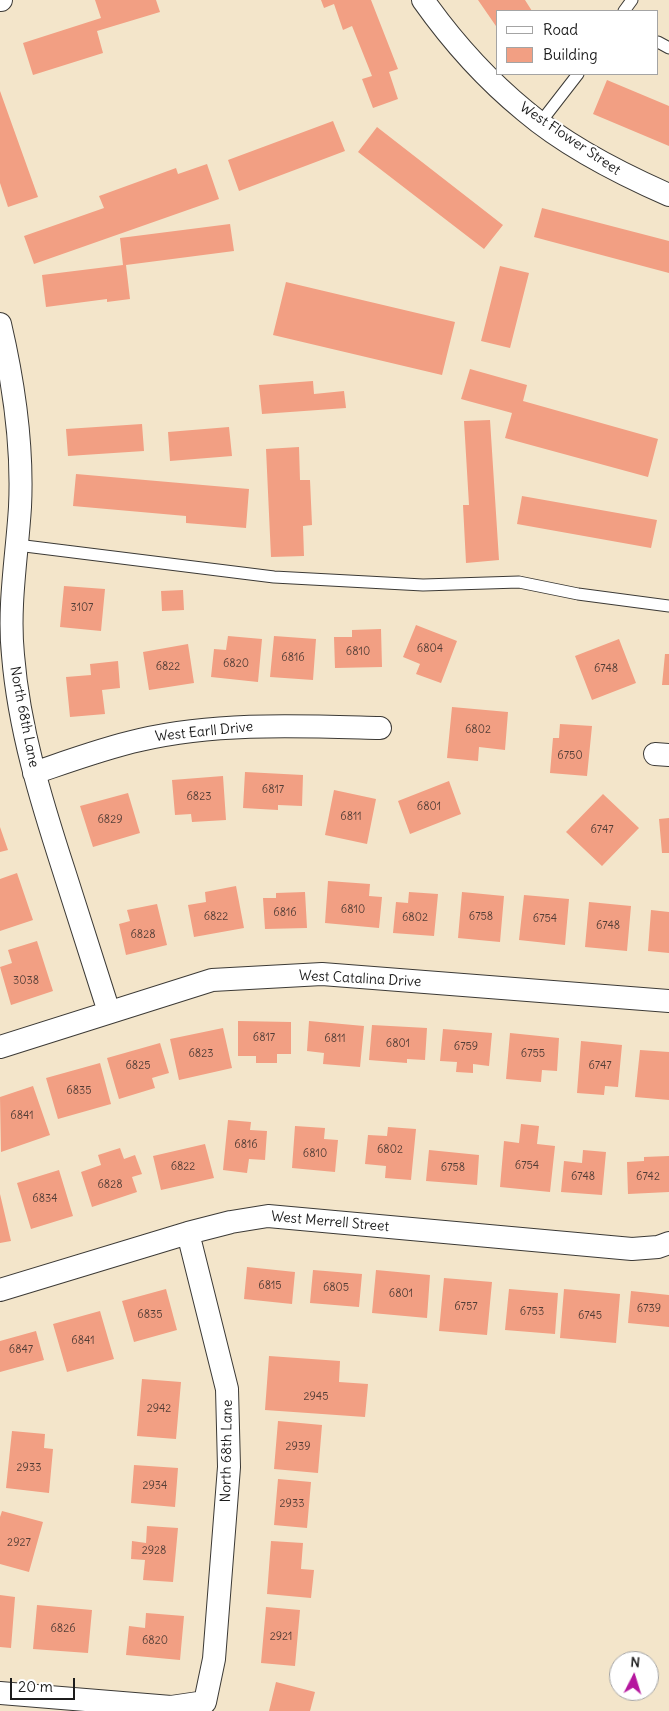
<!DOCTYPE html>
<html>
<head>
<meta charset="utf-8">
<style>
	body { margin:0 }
	#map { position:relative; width:669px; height:1711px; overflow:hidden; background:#f3e5ca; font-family:Delius,sans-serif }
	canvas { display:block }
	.legend { position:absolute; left:496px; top:10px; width:162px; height:65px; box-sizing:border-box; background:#fff; border:1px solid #a4a4a4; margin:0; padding:6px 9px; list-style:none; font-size:15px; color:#1c1c1c }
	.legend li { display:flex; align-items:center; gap:10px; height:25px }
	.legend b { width:25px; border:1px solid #a4a4a4 }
	.north { position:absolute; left:609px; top:1651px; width:50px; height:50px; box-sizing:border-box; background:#fff; border:1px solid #a4a4a4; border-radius:50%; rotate:5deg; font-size:14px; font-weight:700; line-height:20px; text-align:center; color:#1c1c1c }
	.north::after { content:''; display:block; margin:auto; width:18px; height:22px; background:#b5179e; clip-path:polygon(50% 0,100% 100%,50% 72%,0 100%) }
	.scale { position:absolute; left:10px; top:1678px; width:65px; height:22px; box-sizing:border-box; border:2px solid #1c1c1c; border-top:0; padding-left:6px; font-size:15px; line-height:18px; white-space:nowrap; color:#1c1c1c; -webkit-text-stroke:4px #fff; paint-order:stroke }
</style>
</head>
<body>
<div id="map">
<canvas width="669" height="1711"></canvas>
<ul class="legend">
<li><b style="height:6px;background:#fff"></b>Road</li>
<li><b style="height:14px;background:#f29f83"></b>Building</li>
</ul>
<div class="north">N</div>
<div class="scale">20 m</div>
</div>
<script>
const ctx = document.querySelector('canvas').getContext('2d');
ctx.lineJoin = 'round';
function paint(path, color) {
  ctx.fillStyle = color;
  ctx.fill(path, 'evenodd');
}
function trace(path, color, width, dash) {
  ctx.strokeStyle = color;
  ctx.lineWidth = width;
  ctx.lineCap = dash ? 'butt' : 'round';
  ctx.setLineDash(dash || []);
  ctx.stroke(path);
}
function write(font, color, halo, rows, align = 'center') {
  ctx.font = font + ' Delius,sans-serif';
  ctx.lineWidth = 4;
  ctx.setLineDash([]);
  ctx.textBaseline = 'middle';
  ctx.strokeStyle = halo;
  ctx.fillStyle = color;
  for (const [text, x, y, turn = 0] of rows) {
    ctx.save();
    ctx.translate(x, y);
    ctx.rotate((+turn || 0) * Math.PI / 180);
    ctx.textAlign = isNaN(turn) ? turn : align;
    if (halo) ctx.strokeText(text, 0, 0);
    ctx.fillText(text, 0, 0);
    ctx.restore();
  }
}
paint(new Path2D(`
	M95,0H156L160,12L97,31L103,53L33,75L23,43L101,18Z
	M321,0H371L398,69L389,72L398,99L373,108L362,79L372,76L352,26L343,30L334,4L324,8Z
	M478,0H525L532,11H498V29Z
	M607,80L669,106V146L593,114Z
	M0,91L38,197L8,207L0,183Z
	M333,121L345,151L239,191L228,160Z
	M377,127L503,225L484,249L358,152Z
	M207,164L219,199L34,264L24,236L104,208L99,196L176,168L178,174Z
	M542,208L669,241V273L534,237Z
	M230,224L234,251L126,265L130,299L107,302V299L46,307L42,275L123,265L120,238Z
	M500,266L529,273L510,348L481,341Z
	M286,282L455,322L442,375L273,335Z
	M470,369L527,385L523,401L658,439L648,477L505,438L512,413L461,399Z
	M313,381L314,394L344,391L346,408L262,414L259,385Z
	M490,420L499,560L466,563L463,505H469L464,421Z
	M142,424L144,451L68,456L66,429Z
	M229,427L232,456L170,461L168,432Z
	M299,447L300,480H310L312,525L303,526L304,556L271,557L266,449Z
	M76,474L249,489L246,528L186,523V516L73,506Z
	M522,496L657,520L651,548L517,524Z
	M64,586L105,589L101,631L60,627Z
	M183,590L184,610L162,611L161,591Z
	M416,625L457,641L441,683L416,674L420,664L403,657Z
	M381,629L382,667L335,668L334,637H352V630Z
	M228,636L262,639L258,682L211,677L214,649L226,650Z
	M274,636L316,639L313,680L270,677Z
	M619,639L636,683L592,700L575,656Z
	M188,644L194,683L149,690L143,652Z
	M665,654H669V685H662Z
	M118,661L120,688L102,690L105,714L70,717L66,677L91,675L90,664Z
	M452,707L508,712L505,750L479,747L478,761L447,758Z
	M560,724L592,726L587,776L550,773L553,738H559Z
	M245,772L303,775L302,806L278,805V810L243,808Z
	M223,776L226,820L192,822L191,814L175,815L172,780Z
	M449,781L461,814L410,834L398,801Z
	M334,790L376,799L367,844L325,835Z
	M128,793L140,833L93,847L80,806Z
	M603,794L639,828L602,866L566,832Z
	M669,818V853H662L659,819Z
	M0,827L8,850L0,852Z
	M17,873L33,920L0,931V879Z
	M328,881L370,884L369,896L382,897L379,928L325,923Z
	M236,886L244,928L194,937L188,905L206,902L205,892Z
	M305,892L307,928L265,929L263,898H276V893Z
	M409,892L438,894L434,936L393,933L396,902L408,903Z
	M462,892L504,896L500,942L458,938Z
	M524,895L569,899L565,945L519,940Z
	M589,902L631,906L627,951L585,947Z
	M157,904L167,945L126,955L119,924L130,921L127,910Z
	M651,910L669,912V953L648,951Z
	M37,941L53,991L11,1005L0,967L12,963L8,950Z
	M238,1021L291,1022V1054H277V1063H256V1056H238Z
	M309,1021L364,1026L360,1067L323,1064L324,1053L307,1051Z
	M372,1025L427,1028L425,1060L407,1059V1063L369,1060Z
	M223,1028L232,1068L179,1080L170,1039Z
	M443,1029L492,1033L489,1066L473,1064V1073L456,1072L457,1062L440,1061Z
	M510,1033L559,1038L557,1071L542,1070L541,1082L506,1079Z
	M581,1041L622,1045L618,1087L605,1086L604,1095L577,1093Z
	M160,1043L169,1073L152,1078L155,1088L119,1099L107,1058Z
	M640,1050L669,1052V1100L635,1097Z
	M100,1063L111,1104L58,1119L46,1078Z
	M33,1086L50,1135L1,1152L0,1097Z
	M228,1120L251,1122L250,1130L267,1131L265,1160L249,1159L247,1173L223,1170Z
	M521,1124L539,1126L537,1144L555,1146L550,1192L500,1187L504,1141L519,1143Z
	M295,1126L325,1128L324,1139L338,1140L335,1172L292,1168Z
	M388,1127L416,1129L411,1180L385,1178L386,1166L365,1164L368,1135L387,1136Z
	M205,1144L214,1178L161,1190L153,1156Z
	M120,1148L124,1159L135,1155L142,1174L132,1177L137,1192L92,1207L81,1172L101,1165L98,1155Z
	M429,1150L479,1155L477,1185L426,1181Z
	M583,1150L606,1152L602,1195L561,1192L564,1161L582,1163Z
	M669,1156V1192L628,1194L627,1162L644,1161V1157Z
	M59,1170L73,1216L31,1229L17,1183Z
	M0,1194L11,1241L0,1243Z
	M247,1267L295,1272L292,1304L244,1299Z
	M313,1270L362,1274L359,1307L310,1303Z
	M376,1270L430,1275L427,1318L372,1313Z
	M444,1278L492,1282L487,1335L439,1331Z
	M166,1289L177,1330L134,1342L122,1301Z
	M509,1289L558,1293L555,1334L505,1330Z
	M564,1289L620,1294L616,1343L560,1338Z
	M631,1291L669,1295V1327L628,1323Z
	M100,1311L114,1359L67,1372L53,1324Z
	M36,1331L44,1360L0,1372V1341Z
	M269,1356L340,1361L339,1382L368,1384L365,1417L265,1410Z
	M142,1379L181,1382L176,1439L137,1436Z
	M278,1421L322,1425L318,1473L274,1469Z
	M12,1431L45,1434L44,1448L53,1449L49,1493L6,1488Z
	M134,1465L178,1468L175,1507L131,1503Z
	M278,1479L311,1482L307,1528L274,1525Z
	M2,1511L43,1522L29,1572L0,1564V1517Z
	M147,1526L178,1528L173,1582L143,1580L145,1560L131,1559L132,1541L146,1543Z
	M271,1541L303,1543L301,1569L314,1570L311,1598L267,1594Z
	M0,1595L15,1597L11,1648L0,1647Z
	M37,1605L92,1610L88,1653L33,1649Z
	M266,1607L300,1610L295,1666L261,1663Z
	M146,1613L184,1616L180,1660L126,1655L129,1626L145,1628Z
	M276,1682L315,1692L310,1711H269Z`), '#f29f83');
const lane = new Path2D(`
	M624,11L632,0
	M658,42L669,48
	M540,123L578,74
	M17,545L274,577L423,585L519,582L578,594L669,606`);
const street = new Path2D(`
	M0,0H1
	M423,0C452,41 486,79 525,111C565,145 621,174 669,195
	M0,324C14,384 23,446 20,507C17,556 8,606 13,655C19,729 41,800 64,871C79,918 94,965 109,1012
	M655,754L669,755
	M34,773C69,761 104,748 140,740C219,722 300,726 380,728
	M0,1047L212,980L322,974L669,1001
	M0,1290L188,1233L231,1222L268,1216L632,1249L658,1247L669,1243
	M0,1693L171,1707L205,1702L214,1659L229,1467L227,1389L188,1233`);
trace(lane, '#3c3a36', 13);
trace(street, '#3c3a36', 24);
trace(lane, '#fff', 11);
trace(street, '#fff', 22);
write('11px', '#523d36', null, [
	["3107",82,608],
	["6804",430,649],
	["6810",358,652],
	["6816",293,658],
	["6820",236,664],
	["6822",168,667],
	["6748",606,669],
	["6802",478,730],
	["6750",570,756],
	["6817",273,790],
	["6823",199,797],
	["6801",429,807],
	["6811",351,817],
	["6829",110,820],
	["6747",602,830],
	["6810",353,910],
	["6816",285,913],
	["6822",216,917],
	["6758",481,917],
	["6802",415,918],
	["6754",545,919],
	["6748",608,926],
	["6828",143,935],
	["3038",26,981],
	["6817",264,1038],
	["6811",335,1039],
	["6801",398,1044],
	["6759",466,1047],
	["6823",201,1054],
	["6755",533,1054],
	["6825",138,1066],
	["6747",600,1066],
	["6835",79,1091],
	["6841",22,1116],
	["6816",246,1145],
	["6802",390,1150],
	["6810",315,1154],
	["6754",527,1166],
	["6822",183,1167],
	["6758",453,1168],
	["6748",583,1177],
	["6742",648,1177],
	["6828",110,1185],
	["6834",45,1199],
	["6815",270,1286],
	["6805",336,1288],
	["6801",401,1294],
	["6757",466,1307],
	["6739",649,1309],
	["6753",532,1312],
	["6835",150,1315],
	["6745",590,1316],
	["6841",83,1341],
	["6847",21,1350],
	["2945",316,1397],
	["2942",159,1409],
	["2939",298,1447],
	["2933",29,1468],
	["2934",155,1486],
	["2933",292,1504],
	["2927",19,1543],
	["2928",154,1551],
	["6826",63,1629],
	["2921",281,1637],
	["6820",155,1641]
]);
write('14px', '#1c1c1c', '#fff', [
	["West Flower Street",570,139,34],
	["North 68th Lane",24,717,79],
	["West Earll Drive",204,732,-6],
	["West Catalina Drive",360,979,3],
	["West Merrell Street",330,1222,5],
	["North 68th Lane",227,1451,-89]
]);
</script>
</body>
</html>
